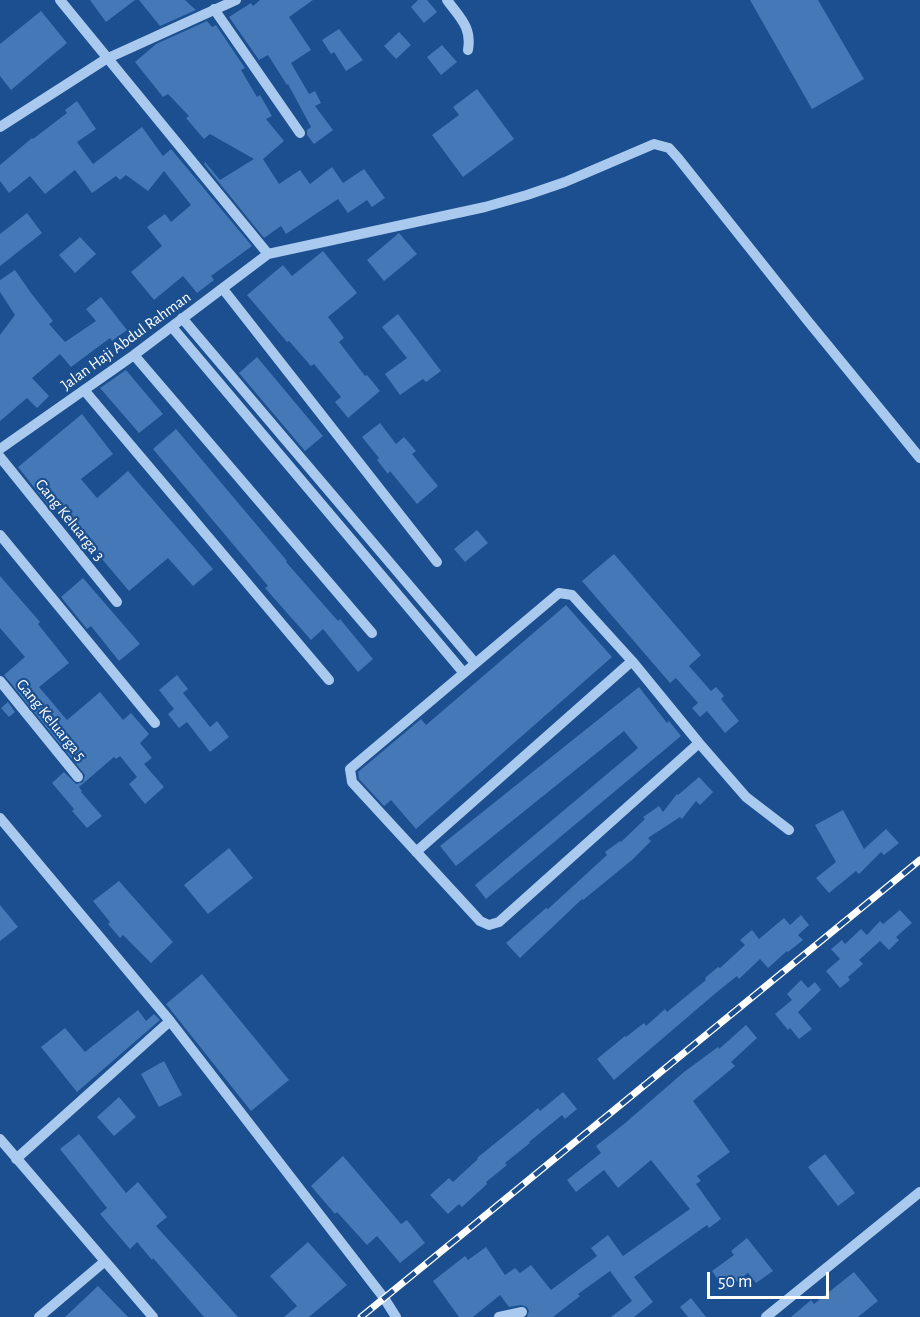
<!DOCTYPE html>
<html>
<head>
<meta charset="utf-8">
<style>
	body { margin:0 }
	#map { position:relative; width:920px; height:1317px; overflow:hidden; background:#1b4f8f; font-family:"Alegreya Sans",sans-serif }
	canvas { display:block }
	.scale { position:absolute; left:707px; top:1272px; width:122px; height:27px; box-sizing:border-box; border:3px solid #fff; border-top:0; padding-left:8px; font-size:18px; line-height:21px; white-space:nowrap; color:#fff; -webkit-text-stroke:4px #1b4f8f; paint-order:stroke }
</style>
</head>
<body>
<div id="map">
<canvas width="920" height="1317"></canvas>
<div class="scale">50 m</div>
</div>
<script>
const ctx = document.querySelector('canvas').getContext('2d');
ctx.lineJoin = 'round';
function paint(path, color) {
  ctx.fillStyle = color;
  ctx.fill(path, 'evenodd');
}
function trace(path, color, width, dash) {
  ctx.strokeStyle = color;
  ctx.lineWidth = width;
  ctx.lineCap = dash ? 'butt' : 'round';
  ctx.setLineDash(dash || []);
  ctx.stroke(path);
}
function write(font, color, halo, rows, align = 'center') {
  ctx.font = font + ' "Alegreya Sans",sans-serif';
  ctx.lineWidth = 4.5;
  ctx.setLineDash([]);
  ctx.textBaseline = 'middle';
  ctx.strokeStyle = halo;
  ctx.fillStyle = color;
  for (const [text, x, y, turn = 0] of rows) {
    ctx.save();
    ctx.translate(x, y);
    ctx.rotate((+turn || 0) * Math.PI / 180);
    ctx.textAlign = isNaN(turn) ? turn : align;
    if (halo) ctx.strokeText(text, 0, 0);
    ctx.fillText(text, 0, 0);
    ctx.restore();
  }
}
paint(new Path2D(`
	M90,0H135L106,22Z
	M139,0H185L196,10L160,26Z
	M260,0H313L289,17L311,50L291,63L309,94L315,91L321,103L315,106L333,130L314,144L307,135V130L311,127L288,84L287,85L268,55L259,60L229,17L251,3L253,6Z
	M418,0H427L437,12L424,23L411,7Z
	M750,0H818L864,79L812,109Z
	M41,11L67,43L11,90L0,76V44Z
	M207,21L212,27L216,25L245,68L241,70L257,97L260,95L272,116L266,119L284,141L263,159L279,184L300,170L310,184L332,167L343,183L364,169L385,198L372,207L367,200L348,213L338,199L286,234L281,226L264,238L204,164L205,162L220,180L254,159L210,134L204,139L186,118L189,116L168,94L163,97L135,62L156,44Z
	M339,29L363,60L346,71L334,52L331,54L322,40Z
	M399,32L411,45L396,59L384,46Z
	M442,45L457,62L441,75L427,57Z
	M477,89L514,139L463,177L432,135L459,115L453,107Z
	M77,101L96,129L77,142L93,164L142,127L163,156L171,149L252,246L211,276L214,280L197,293L183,276L154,300L131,272L162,246L147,227L165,214L171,222L191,205L164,171L148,191L126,175L120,180L116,176L92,193L75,170L45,194L30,176L9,193L0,181V165L32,138L33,139L67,113L65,110Z
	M27,213L42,233L0,266V234Z
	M399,233L417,254L384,281L367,260Z
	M80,237L96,254L75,273L59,255Z
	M323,251L357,293L328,317L344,338L339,342L365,376L367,375L380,391L348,418L335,402L341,397L314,364L311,366L289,341L287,342L247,295L283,265L292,276Z
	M15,270L31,293L53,321L49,324L65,342L96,321L86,309L101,297L127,330L112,341L110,338L71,367L60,354L32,378L49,396L37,408L27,398L0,421V335L15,315L0,292V280Z
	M398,314L441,371L426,382L423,379L400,395L385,374L407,358L382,327Z
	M257,357L323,436L305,451L239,373Z
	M126,370L163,414L139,433L100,388Z
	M82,414L113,454L81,479L97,498L128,471L213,569L193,586L168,558L129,591L53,501L48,505L18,467Z
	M380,423L396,444L404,437L416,451L412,454L438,486L417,504L390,471L388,474L377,460L379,458L362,437Z
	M176,429L287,561L286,562L338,621L340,619L373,659L358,672L323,629L311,640L265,588L268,586L153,449Z
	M477,530L488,543L465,562L454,549Z
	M614,554L701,655L689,666L711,691L716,687L724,696L721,699L739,721L725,733L707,711L700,717L692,708L698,703L676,678L670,683L582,581Z
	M0,576L40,622L38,624L69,663L39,687L67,720L100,692L123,720L131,713L149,734L140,743L152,758L144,764L164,787L145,804L129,784L137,777L120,756L116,759L114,757L79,787L82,791L81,792L102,816L87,828L72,811L74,809L52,783L64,772L76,784L83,782L85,775L4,675L25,657L0,628Z
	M83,578L140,644L119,661L91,626L87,629L61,597Z
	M566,605L612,657L416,829L391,800L384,806L359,779L358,772L421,719L426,725Z
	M177,675L188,689L183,693L210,727L217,721L229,737L210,752L187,722L179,728L168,714L174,709L159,690Z
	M639,687L667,723L669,721L681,736L486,899L475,885L638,748L624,731L456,866L440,846Z
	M8,702L15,712L9,717L1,708Z
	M699,777L713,792L700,805L696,801L682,819L680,817L648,838L651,841L632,860L583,900L582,899L520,958L506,943L546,908L548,909L607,855L605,852L620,841L621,842L645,819L643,817L659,806L663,812L677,794L678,795Z
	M843,810L864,849L886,829L899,843L884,855L881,852L859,874L856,871L829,893L816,878L836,862L815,825Z
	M229,848L253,878L208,914L184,885Z
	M119,881L173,942L151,963L123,935L120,938L108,924L110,922L93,901Z
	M0,905L18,927L0,941Z
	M900,910L912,923L896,937L899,940L889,950L880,941L859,960L863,964L848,977L850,980L840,988L826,971L840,959L831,949L842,940L845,944L861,929L867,935L880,921L883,924Z
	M801,915L809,925L798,935L803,940L788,952L787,951L768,968L760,959L739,979L737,976L717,992L614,1080L597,1059L625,1036L626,1037L644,1023L646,1026L665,1009L667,1012L684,998L706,980L705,978L718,967L720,968L745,945L740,940L752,930L759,939L784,918L790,925Z
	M202,974L289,1080L251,1111L166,1004Z
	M801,980L808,988L815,982L821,990L798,1012L812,1029L799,1039L790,1028L788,1030L775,1014L792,1000L787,994Z
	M138,1010L146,1021L154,1014L160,1020L77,1092L41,1047L65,1028L85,1052Z
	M746,1025L757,1038L731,1062L735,1066L693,1101L730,1152L697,1176L701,1181L696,1184L721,1219L709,1228L707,1225L634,1277L653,1302L634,1317H611L632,1301L610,1271L578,1294L580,1296L553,1317H527L529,1311L527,1307L521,1305L509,1307L500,1295L473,1317H459L433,1281L465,1256L468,1260L486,1247L505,1275L515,1268L520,1273L531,1265L551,1290L597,1256L591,1248L608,1235L623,1256L690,1209L651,1160L618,1188L604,1170L576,1192L567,1180L601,1153L596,1146L624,1124L684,1072L718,1047L719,1049Z
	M164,1061L182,1095L159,1107L141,1074Z
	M563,1092L577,1109L565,1119L562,1115L529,1142L530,1143L505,1163L507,1165L486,1182L487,1184L462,1207L459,1204L448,1214L430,1195L449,1178L453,1182L478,1159L477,1158L525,1119L538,1108L540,1111Z
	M119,1097L136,1117L114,1136L97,1117Z
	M79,1134L126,1193L138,1182L167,1217L156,1226L238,1317H204L153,1258L152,1260L137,1242L130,1249L100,1214L107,1208L60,1149Z
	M825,1154L855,1193L838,1206L808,1167Z
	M343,1156L401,1224L407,1220L425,1243L400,1263L377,1236L367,1245L337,1212L335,1214L311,1186Z
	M747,1238L773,1271L756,1283L748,1273L725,1290L712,1271L734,1255L731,1251Z
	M308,1242L347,1285L309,1317H284L297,1306L270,1276Z
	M854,1272L878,1301L858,1317H791L811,1300L814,1304Z
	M98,1286L128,1317H65Z
	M691,1298L706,1317H688L680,1307Z`), '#4478b7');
trace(new Path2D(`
	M60,0L268,254
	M447,0C460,18 472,27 468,50
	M214,9L300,133
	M0,127L106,59L236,0
	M223,289L437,562
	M182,318L475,663
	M172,327L463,672
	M134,355L372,633
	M84,390L329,680
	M0,449L134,355L268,254L485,207L527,195L565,182L654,144L669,148L678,158L807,320L920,458
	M0,457L117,602
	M0,535L155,723
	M0,681L78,777
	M699,743L499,922L489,925L480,921L352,782L350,769L559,593L572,595L632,661L699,743L746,797L789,830
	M0,818L170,1021L384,1298L396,1317
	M416,852L632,661
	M0,1139L153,1317
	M16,1159L170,1021
	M39,1317L104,1262
	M499,1317L522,1312
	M766,1317L920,1192`), '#a9c9ee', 10);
const rail = new Path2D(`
	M361,1317L920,860`);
trace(rail, '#fff', 7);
trace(rail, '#1b4f8f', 4.5, [14]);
write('16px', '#fff', '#1b4f8f', [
	["Jalan Haji Abdul Rahman",126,341,-36],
	["Gang Keluarga 3",70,520,51],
	["Gang Keluarga 5",51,720,51]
]);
</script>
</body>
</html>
